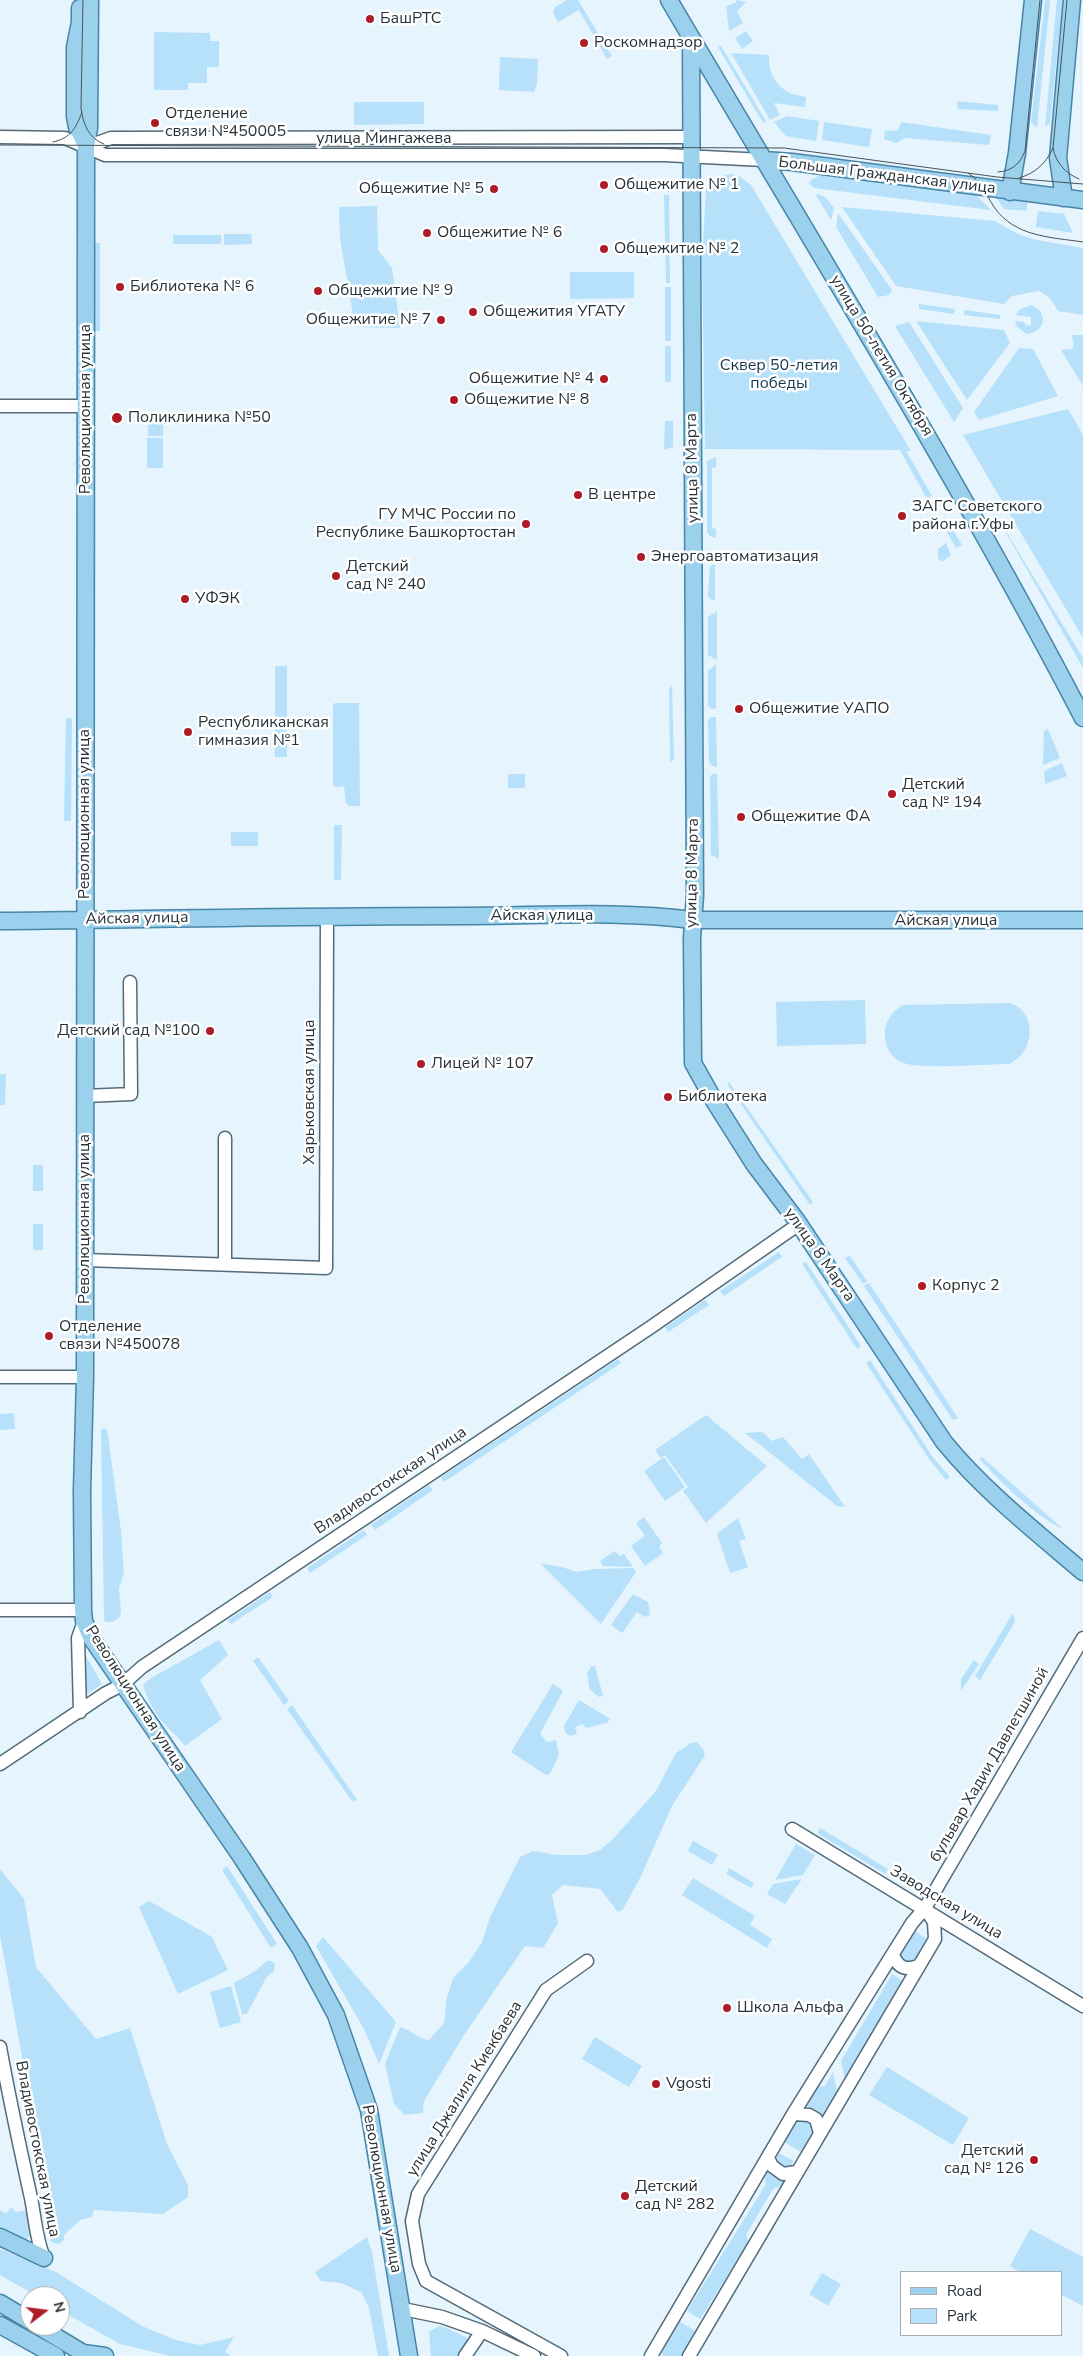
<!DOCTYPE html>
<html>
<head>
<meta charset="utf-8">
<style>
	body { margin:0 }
	#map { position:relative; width:1083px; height:2356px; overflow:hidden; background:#e5f4fd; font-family:"Nunito Sans",sans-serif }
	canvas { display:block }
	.legend { position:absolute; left:900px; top:2271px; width:162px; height:65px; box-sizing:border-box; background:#fff; border:1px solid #a9adaf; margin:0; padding:6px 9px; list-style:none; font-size:15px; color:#283238 }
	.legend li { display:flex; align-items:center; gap:10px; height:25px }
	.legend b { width:25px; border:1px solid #a9adaf }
	.north { position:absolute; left:20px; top:2286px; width:50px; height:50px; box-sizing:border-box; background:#fff; border:1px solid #a9adaf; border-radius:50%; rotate:75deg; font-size:14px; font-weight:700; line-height:20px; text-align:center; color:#283238 }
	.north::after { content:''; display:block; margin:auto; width:18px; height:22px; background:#ae1b27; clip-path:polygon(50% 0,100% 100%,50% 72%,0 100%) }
</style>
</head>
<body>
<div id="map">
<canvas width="1083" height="2356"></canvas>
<ul class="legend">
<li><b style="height:6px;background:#9bd1ed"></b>Road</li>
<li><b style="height:14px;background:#b7e1fa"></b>Park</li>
</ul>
<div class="north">N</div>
</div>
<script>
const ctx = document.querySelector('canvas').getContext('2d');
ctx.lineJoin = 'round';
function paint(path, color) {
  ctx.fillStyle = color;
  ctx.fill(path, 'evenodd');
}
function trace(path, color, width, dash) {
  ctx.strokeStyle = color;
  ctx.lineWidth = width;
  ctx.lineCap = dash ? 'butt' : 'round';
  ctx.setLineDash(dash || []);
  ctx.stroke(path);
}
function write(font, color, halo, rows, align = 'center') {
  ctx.font = font + ' "Nunito Sans",sans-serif';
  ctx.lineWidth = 5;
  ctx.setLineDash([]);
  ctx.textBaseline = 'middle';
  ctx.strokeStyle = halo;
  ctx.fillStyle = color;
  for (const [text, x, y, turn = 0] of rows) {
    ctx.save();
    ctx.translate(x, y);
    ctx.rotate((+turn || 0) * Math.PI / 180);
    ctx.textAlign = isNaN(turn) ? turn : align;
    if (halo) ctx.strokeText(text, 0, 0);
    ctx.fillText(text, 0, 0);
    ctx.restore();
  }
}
paint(new Path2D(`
	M567,0H578L612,56L607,59L579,10L558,22L553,13L555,7Z
	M737,0L746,2L737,11L743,23L729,31L726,6L735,3Z
	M1045,0H1050L1037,128L1031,122Z
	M1057,0H1063L1050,123L1045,127Z
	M746,31L753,41L742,49L735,38Z
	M154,32L210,33V41H219V67H207V83H188V90H154Z
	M721,46L766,121L763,123L718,47Z
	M731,53L769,55C768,80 782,94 806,97L805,107L774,103L780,115L770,120Z
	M500,57L538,59L537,84L534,92L499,90Z
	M957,101L998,105V111L958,109Z
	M354,102H424V124L354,125Z
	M787,116L819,121L816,141L786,136L774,122Z
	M824,122L872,129L869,147L822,140Z
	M901,122L991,135L989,145L905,138L896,143L884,139L885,131L898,130Z
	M731,174L739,176L751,185L911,451H906L932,496L927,499L900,450L705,449L702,259L706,189L716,177Z
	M821,175L975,194L991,210L814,188L809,183L812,179Z
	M818,194L826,198L834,208L831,220L817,197L816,195Z
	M664,195H669L670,283H666Z
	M995,196L1027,200V211L1004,209Z
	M377,206L378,250L392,268L400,328L355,327L340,238L339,207Z
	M842,207L995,221L1018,234L1037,240L1083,248V315L1058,311L1050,298L1039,291L1012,296L1004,304L896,286Z
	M1038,211L1064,214L1073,233L1036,227Z
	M838,213L892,290L889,295L878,297L836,227Z
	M224,234H251L252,244L224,245Z
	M173,235H221V244H173Z
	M95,243H100V331H95Z
	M570,272H634V298L570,299Z
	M665,287H671V341H665Z
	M919,304L955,309L954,314L919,309Z
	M1031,305C1049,312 1046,332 1027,334L1017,327L1015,321L1024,322L1027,326L1031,325V317L1016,315L1019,310Z
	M965,310L1000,315V319L964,315Z
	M916,321L1004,330L1010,343L967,400Z
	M909,322L963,408L954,422L895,326Z
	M1071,335H1083V386L1061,350L1072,349L1074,344Z
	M665,346H671V382H665Z
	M1019,348L1033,349L1058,396L979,420L974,412Z
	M1068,409L1083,435V638L963,435Z
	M148,419H163V436H148Z
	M665,421H673V447L664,450Z
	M147,438H163V468H147Z
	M716,457V467L712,468V528L716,529V538L710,536L707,532V461Z
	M993,510L1083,658V668Z
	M945,517L962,545L956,548L940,520Z
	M946,543L951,555L942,562L938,558V549Z
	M715,564V601L709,598L708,595L710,566Z
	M717,611V660L708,655V617Z
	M716,664V709L710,708L708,705V671Z
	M275,666H287V757H275Z
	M672,686L674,759L670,762L669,689Z
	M335,703H359L360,806H349L346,803L344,786L335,787L333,784V705Z
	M711,717H716L717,767L712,766L709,762L708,721Z
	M66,718L72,719L71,821H64Z
	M1048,729L1060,758L1043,765L1044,731Z
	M1062,763L1067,776L1045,784L1044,771Z
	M508,774H525V788H508Z
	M713,774H717L719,859L711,855L710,776Z
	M334,825H342L341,880H334Z
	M231,832H258V846H231Z
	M865,1000L866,1044L777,1046L776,1002Z
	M1010,1003C1038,1012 1035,1053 1009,1064C988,1064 916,1070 901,1062C891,1057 886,1048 885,1037C884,1022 891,1012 903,1005Z
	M0,1074H6L5,1105H0Z
	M729,1082L813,1202L810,1205L727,1084Z
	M33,1165H43V1191H33Z
	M33,1224H43V1250H33Z
	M779,1252L782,1257L724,1296L720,1291Z
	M850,1256L867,1281L863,1284L845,1258Z
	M806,1262L861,1346L857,1349L802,1264Z
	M869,1283L958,1418L953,1420L864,1286Z
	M705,1300L709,1305L668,1332L665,1327Z
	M618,1359L621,1363L444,1482L441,1477Z
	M870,1360L932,1456L950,1477L946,1480L929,1459L866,1363Z
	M14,1413L15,1429L0,1430V1414Z
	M706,1415L767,1466L706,1523L683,1491L688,1487L665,1455L661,1458L655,1450Z
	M101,1429H107L121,1531L124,1573L119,1588L121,1612L119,1618L112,1622H105L104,1619Z
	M762,1432L772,1441L783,1437L802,1459L809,1454L845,1507L837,1506L745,1433Z
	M664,1457L685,1487L665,1501L644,1471Z
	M982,1457L1063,1529C1034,1515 1001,1483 980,1459Z
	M429,1485L433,1490L375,1530L371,1525Z
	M644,1517L662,1543L659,1546L663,1553L645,1566L631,1546L645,1536L636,1523Z
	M738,1518L746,1539L739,1541L748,1567L730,1573L717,1534Z
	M364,1530L367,1535L310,1573L307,1568Z
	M615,1551L619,1556L624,1554L633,1567L603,1566L600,1561Z
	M540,1563L562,1567L577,1572L595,1569L633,1568L636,1572L601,1624Z
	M270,1592L273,1597L231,1624L228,1620Z
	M633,1594L648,1602L650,1615L645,1617L637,1612L622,1633L611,1625Z
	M1013,1613L1015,1622L980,1680L975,1676Z
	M219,1640L228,1655L200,1680L222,1719L185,1746C180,1739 175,1735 169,1729C158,1719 147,1700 143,1685L151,1678Z
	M81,1647L102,1684L80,1699Z
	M258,1657L289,1701L284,1705L253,1661Z
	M974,1660L979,1664L961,1691V1679Z
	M592,1666H595L603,1696L599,1697L590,1690L587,1673Z
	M553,1684L563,1691L540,1734L547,1742L556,1740L559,1755L550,1774L546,1775L511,1752Z
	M579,1700L610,1719L607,1723L586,1728L582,1724L575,1727L577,1734L570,1736L565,1732L564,1726Z
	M292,1705L357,1800L352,1801L287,1709Z
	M697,1742L703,1749L705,1755L672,1806L641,1876L623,1909L618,1912L600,1889L563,1885L552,1895L558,1923L543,1948L525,1946L464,2035L424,2101L423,2113L405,2115L394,2104L385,2064L400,2027C411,2030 417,2038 429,2040L444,2023L447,1997L453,1978L469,1962L482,1942L490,1917L520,1857L533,1851L556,1855H585L600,1850L612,1840L656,1791L676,1753L691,1743Z
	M820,1828L888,1869L885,1874L817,1833Z
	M693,1841L718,1855L712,1865L688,1851Z
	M796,1844L815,1855L803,1875L775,1880Z
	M227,1866L277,1944L271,1948L222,1870Z
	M729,1868L754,1883L751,1888L726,1874Z
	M0,1869L24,1899L36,1967L96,2039L130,2028L167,2144L188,2185V2197L163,2214L94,2210L92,2217L80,2220L64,2235V2240L58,2244L51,2242L49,2236L50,2230L55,2226L43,2173L0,1935Z
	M693,1878L755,1916L750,1925L772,1939L767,1948L682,1895Z
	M802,1879L785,1904L767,1894L773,1884Z
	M149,1901L212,1937L228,1970L178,1994L139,1907Z
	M915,1931L927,1939L914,1961L903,1962L899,1958Z
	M323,1937L396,2022L379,2064L365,2031L316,1946Z
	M267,1961H272L275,1965L274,1971L266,1978L247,2014H242L234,1983L255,1971Z
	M892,1974L903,1981L845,2080L841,2061Z
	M231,1986L241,2022L220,2028L210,1992Z
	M595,2037L642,2066L629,2087L582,2059Z
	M887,2067L969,2118L953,2145L869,2095Z
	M833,2072L837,2091L824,2116L806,2106L816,2087L825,2086Z
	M799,2118L811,2120L814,2130L801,2152L784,2142Z
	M779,2153L794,2161L790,2168L785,2169L777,2164L776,2159Z
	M767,2171L784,2181L781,2186L773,2189L746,2235L749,2242L700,2319L687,2311L766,2184L764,2175Z
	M11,2207L16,2212L29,2210L33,2231L28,2238L24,2240L0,2228V2210L6,2214Z
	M1030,2229L1083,2257V2306L1062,2295V2272H1020L1010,2266Z
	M367,2237L372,2252L389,2356H378L369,2308L361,2292L341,2283L321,2281L315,2272Z
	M0,2249L56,2272L142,2326L176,2340L200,2345L234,2337L225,2352L232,2356H171L120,2344L60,2310V2296H37L0,2275Z
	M822,2273L841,2284L828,2306L809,2294Z
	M676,2319L697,2332L683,2356H663L661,2348Z
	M439,2326L447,2328L473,2341L463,2356H431L429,2332Z`), '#b7e1fa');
const minor = new Path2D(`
	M0,137L65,138L105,155H664L764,160
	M86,147L111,138L690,137
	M0,406H85
	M85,1096L131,1094L130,982
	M225,1138V1264
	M85,1260L326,1268L327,917
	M0,1377H85
	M0,1610H83
	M80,1712L78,1638L84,1621
	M0,1764L106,1693L122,1685L142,1667L651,1327L799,1224
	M792,1829L1083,2006
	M893,1955C898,1967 905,1971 918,1966
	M0,2047C9,2097 20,2148 31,2198C35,2218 36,2239 44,2258
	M793,2114L809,2115L816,2119L820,2133
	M768,2158L772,2166L783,2174L796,2172
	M403,2309L442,2317L482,2331L534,2356
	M465,2356L482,2331
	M561,2356L426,2281L419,2264L412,2221L418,2194L546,1990L587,1961
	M651,2356L793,2114L912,1923L925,1908L1083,1638
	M689,2356L935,1939L934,1922L925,1908`);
const major = new Path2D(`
	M90,0L89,128L86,147L85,1377L82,1491L83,1610L84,1621L92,1639L242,1858L300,1948L336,2015L369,2110L409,2356
	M669,0C809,238 955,472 1083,718
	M80,8V22L75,47V116L77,127L86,145
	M691,38L695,895L692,938L693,1063L716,1104L754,1164L797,1221L944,1442C984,1491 1035,1531 1083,1572
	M764,160L792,162L1083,200
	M1010,192L1017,153L1033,0
	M1064,198L1058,158L1072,0
	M0,921C155,919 311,916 466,916C541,916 619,910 693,920H1083
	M0,2237L44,2258
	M0,2303L30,2321
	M0,2325L56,2356
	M38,2326L88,2356
	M83,2353L105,2356`);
trace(minor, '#546a78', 15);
trace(major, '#4785a6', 19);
trace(minor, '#fff', 12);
trace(major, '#9bd1ed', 16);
trace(new Path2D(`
	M83,0L81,108C83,124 89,139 104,144
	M1067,0L1053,148C1056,163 1065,173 1079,179
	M53,142C71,138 76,128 82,112
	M0,145L784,148L997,177L1083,184
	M998,172C1012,171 1020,164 1025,151L1040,0
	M968,173C980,180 987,196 994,207C1015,237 1050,237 1083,242
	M1019,178C1036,173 1046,163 1053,148`), '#485359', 1);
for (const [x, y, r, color] of [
	[370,19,5,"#ae1b27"],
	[584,43,5,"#ae1b27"],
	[155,123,5,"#ae1b27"],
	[604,185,5,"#ae1b27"],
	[494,189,5,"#ae1b27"],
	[427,233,5,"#ae1b27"],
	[604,249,5,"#ae1b27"],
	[120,287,5,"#ae1b27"],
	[318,291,5,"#ae1b27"],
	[473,312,5,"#ae1b27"],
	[441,320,5,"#ae1b27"],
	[604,379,5,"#ae1b27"],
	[454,400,5,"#ae1b27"],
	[117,418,6,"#ae1b27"],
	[578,495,5,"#ae1b27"],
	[902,516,5,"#ae1b27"],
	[526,524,5,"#ae1b27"],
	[641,557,5,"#ae1b27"],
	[336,576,5,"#ae1b27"],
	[185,599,5,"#ae1b27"],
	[739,709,5,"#ae1b27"],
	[188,732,5,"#ae1b27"],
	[892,794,5,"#ae1b27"],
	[741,817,5,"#ae1b27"],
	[210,1031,5,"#ae1b27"],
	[421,1064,5,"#ae1b27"],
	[668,1097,5,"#ae1b27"],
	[922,1286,5,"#ae1b27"],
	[49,1336,5,"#ae1b27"],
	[727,2008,5,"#ae1b27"],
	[656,2084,5,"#ae1b27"],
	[1034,2160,5,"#ae1b27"],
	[625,2196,5,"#ae1b27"]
]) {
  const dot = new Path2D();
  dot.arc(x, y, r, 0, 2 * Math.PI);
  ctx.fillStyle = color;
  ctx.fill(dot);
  trace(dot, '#fff', 2);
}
write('16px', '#283238', '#fff', [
	["БашРТС",380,19],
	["Роскомнадзор",594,43],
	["Отделение",165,114],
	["связи №450005",165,132],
	["Общежитие № 1",614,185],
	["Общежитие № 5",484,189,"right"],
	["Общежитие № 6",437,233],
	["Общежитие № 2",614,249],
	["Библиотека № 6",130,287],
	["Общежитие № 9",328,291],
	["Общежития УГАТУ",483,312],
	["Общежитие № 7",431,320,"right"],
	["Общежитие № 4",594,379,"right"],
	["Общежитие № 8",464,400],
	["Поликлиника №50",128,418],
	["В центре",588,495],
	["ЗАГС Советского",912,507],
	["района г.Уфы",912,525],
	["ГУ МЧС России по",516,515,"right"],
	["Республике Башкортостан",516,533,"right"],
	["Энергоавтоматизация",651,557],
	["Детский",346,567],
	["сад № 240",346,585],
	["УФЭК",195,599],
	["Общежитие УАПО",749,709],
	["Республиканская",198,723],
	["гимназия №1",198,741],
	["Детский",902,785],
	["сад № 194",902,803],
	["Общежитие ФА",751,817],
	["Детский сад №100",200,1031,"right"],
	["Лицей № 107",431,1064],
	["Библиотека",678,1097],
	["Корпус 2",932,1286],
	["Отделение",59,1327],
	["связи №450078",59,1345],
	["Школа Альфа",737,2008],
	["Vgosti",666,2084],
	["Детский",1024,2151,"right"],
	["сад № 126",1024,2169,"right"],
	["Детский",635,2187],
	["сад № 282",635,2205]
], 'left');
write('16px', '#283238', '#fff', [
	["улица Мингажева",384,139],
	["Большая Гражданская улица",887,176,7],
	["улица 50-летия Октября",881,356,59],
	["Революционная улица",86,409,-90],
	["улица 8 Марта",693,468,-91],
	["Революционная улица",85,814,-90],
	["улица 8 Марта",693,873,-89],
	["Айская улица",542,916],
	["Айская улица",137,919,-1],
	["Айская улица",946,921],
	["Харьковская улица",310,1092,-90],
	["Революционная улица",85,1219,-90],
	["улица 8 Марта",819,1255,55],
	["Владивостокская улица",391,1481,-34],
	["Революционная улица",135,1699,57],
	["бульвар Хадии Давлетшиной",990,1765,-60],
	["Заводская улица",946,1903,31],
	["улица Джалиля Киекбаева",465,2089,-58],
	["Владивостокская улица",37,2149,79],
	["Революционная улица",381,2189,80]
]);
write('16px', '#17394b', '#fff', [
	["Сквер 50-летия",779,366],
	["победы",779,384]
]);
</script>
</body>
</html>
